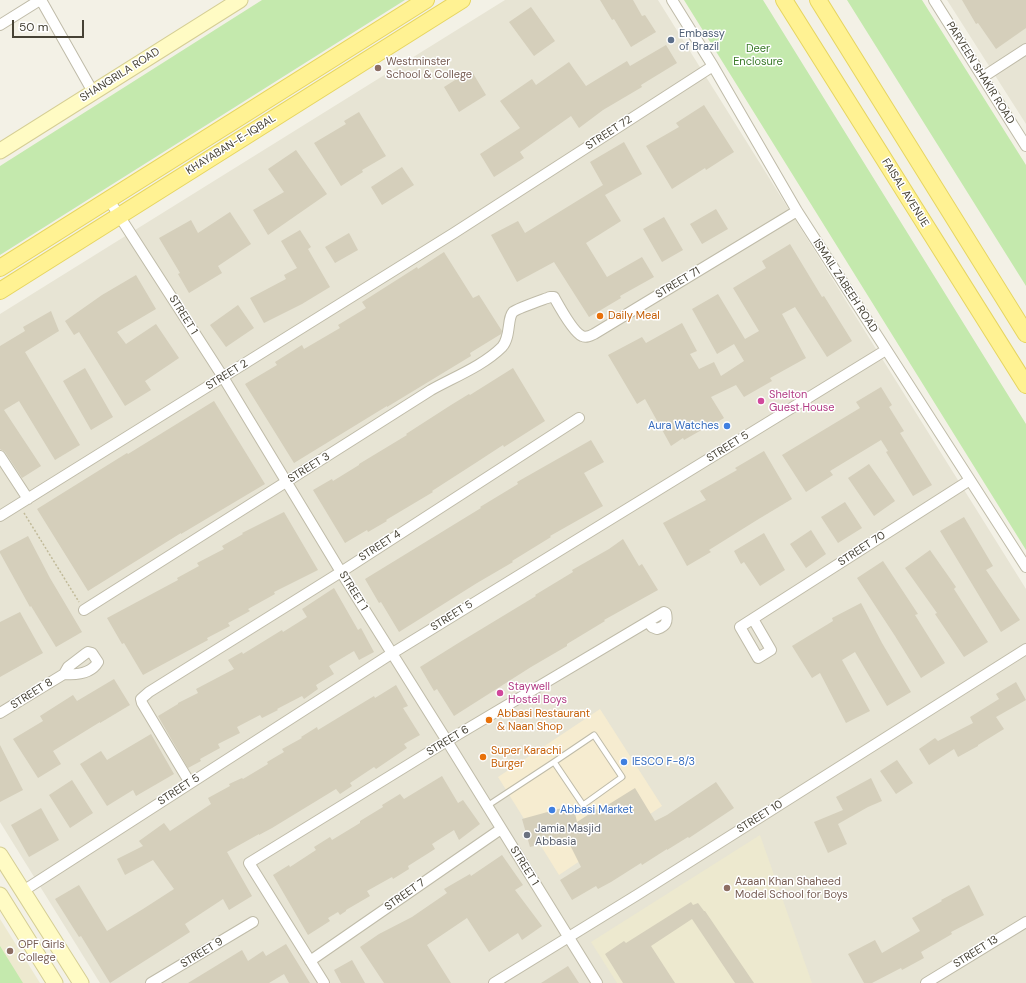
<!DOCTYPE html>
<html>
<head>
<meta charset="utf-8">
<style>
	body { margin:0 }
	#map { position:relative; width:1026px; height:983px; overflow:hidden; background:#f3f1e6; font-family:"DM Sans",sans-serif }
	canvas { display:block }
	.scale { position:absolute; left:12px; top:20px; width:72px; height:18px; box-sizing:border-box; border:2px solid #464235; border-top:0; padding-left:5px; font-size:12px; line-height:14px; white-space:nowrap; color:#464235; -webkit-text-stroke:3px #fff; paint-order:stroke }
</style>
</head>
<body>
<div id="map">
<canvas width="1026" height="983"></canvas>
<div class="scale">50 m</div>
</div>
<script>
const ctx = document.querySelector('canvas').getContext('2d');
ctx.lineJoin = 'round';
function paint(path, color) {
  ctx.fillStyle = color;
  ctx.fill(path, 'evenodd');
}
function trace(path, color, width, dash) {
  ctx.strokeStyle = color;
  ctx.lineWidth = width;
  ctx.lineCap = dash ? 'butt' : 'round';
  ctx.setLineDash(dash || []);
  ctx.stroke(path);
}
function write(font, color, halo, rows, align = 'center') {
  ctx.font = font + ' "DM Sans",sans-serif';
  ctx.lineWidth = 3;
  ctx.setLineDash([]);
  ctx.textBaseline = 'middle';
  ctx.strokeStyle = halo;
  ctx.fillStyle = color;
  for (const [text, x, y, turn = 0] of rows) {
    ctx.save();
    ctx.translate(x, y);
    ctx.rotate((+turn || 0) * Math.PI / 180);
    ctx.textAlign = isNaN(turn) ? turn : align;
    if (halo) ctx.strokeText(text, 0, 0);
    ctx.fillText(text, 0, 0);
    ctx.restore();
  }
}
paint(new Path2D(`
	M505,0H658L1026,589V983H100L0,822V314Z
	M947,0H1026V124Z`), '#e7e4d4');
paint(new Path2D(`
	M600,709L662,806L559,875L498,777Z`), '#f6ecd0');
paint(new Path2D(`
	M760,835L812,983H617L591,942Z
	M0,919L40,983H0Z`), '#ede9cf');
paint(new Path2D(`
	M262,0H405L0,255V166Z
	M684,0H763L1026,424V550Z
	M847,0H922L1026,165V286Z
	M0,946L23,983H0Z`), '#c4e9ad');
paint(new Path2D(`
	M600,0H633L642,16L645,15L656,32L631,47L614,19L612,20Z
	M962,0H1026V28L996,49L978,23L976,24Z
	M531,7L555,41L534,56L509,22Z
	M666,45L677,63L641,85L642,87L603,110L579,128L571,116L520,152L524,158L494,177L480,154L520,128L500,101L532,79L536,85L569,62L586,86L627,61L630,66Z
	M471,70L486,95L459,112L444,87Z
	M704,105L734,152L706,170L705,168L672,189L646,146L679,127L676,123Z
	M359,112L386,156L362,170L363,172L341,186L314,143L346,124L344,121Z
	M624,142L642,174L605,195L621,221L586,243L607,277L642,257L654,277L620,296L621,298L589,317L554,262L517,282L491,235L518,221L525,233L603,185L590,162Z
	M296,150L327,194L268,235L253,210L284,192L268,169Z
	M402,167L414,185L382,205L371,187Z
	M716,209L728,229L702,244L690,224Z
	M230,212L251,244L218,266L222,273L189,293L178,274L180,273L159,238L191,220L198,233Z
	M664,217L683,250L662,262L643,229Z
	M300,230L311,247L308,249L330,287L302,304L264,323L250,298L286,279L284,275L297,268L281,241Z
	M349,233L358,250L335,263L325,247Z
	M790,244L822,297L824,296L852,341L827,357L795,307L782,314L806,358L770,378L772,381L744,397L736,385L711,397L724,418L706,429L705,428L684,440L683,438L671,446L645,399L637,404L608,355L642,337L646,343L682,323L697,351L690,354L699,369L714,362L721,376L744,361L734,344L717,354L692,309L718,294L745,339L759,331L733,288L766,268L762,261Z
	M444,252L473,298L479,295L502,331L501,334L470,353L471,356L387,407V406L294,463L245,384L277,365L275,362L302,345L304,349L340,328L338,325L366,308L362,302L417,267L418,269Z
	M136,275L156,309L117,332L126,344L156,324L179,358L145,381L151,390L125,406L79,332L74,335L65,321L102,295Z
	M238,305L254,328L226,347L210,325Z
	M51,311L59,331L25,352L80,445L55,460L19,401L4,410L41,466L22,478L5,452L0,449V346L25,331L23,327Z
	M85,368L113,417L91,430L63,381Z
	M513,368L545,421L504,447L503,445L477,462L432,491L433,492L386,520L387,521L368,532L367,530L345,543L313,490L332,479L333,481L359,465V464L407,435L406,434L451,405L469,394L470,395Z
	M881,387L892,405L889,407L904,431L900,433L932,485L913,496L886,452L888,451L881,440L830,471L833,475L806,492L782,455L860,408L856,402Z
	M214,401L265,484L181,534V533L88,591L37,509L127,453L128,454Z
	M591,440L604,462L584,473L603,506L550,536L551,537L512,561L513,562L477,583L399,632L381,602L379,603L365,579L481,508L480,507L518,484L517,482Z
	M764,451L792,499L757,520L709,550L711,552L687,566L663,523L706,500L700,491L737,470L735,468Z
	M869,464L895,501L874,516L848,478Z
	M845,502L862,528L838,543L821,517Z
	M284,512L318,570L274,592L275,594L248,609L250,611L228,623L230,626L207,638L208,640L143,675L124,643L122,644L107,618L178,580L177,578L199,566L197,563L224,549L222,546L243,534L242,533Z
	M964,517L993,566L986,570L1020,620L1001,632L940,531Z
	M811,530L826,554L806,568L790,544Z
	M764,533L785,570L760,586L744,562L741,564L734,551Z
	M28,536L50,578L82,632L56,647L31,606L30,607L0,553V551Z
	M623,539L639,566L642,564L658,590L604,620L605,621L567,644V646L531,667L454,716L437,689L434,691L420,667L460,642L536,596L535,595L573,572L572,570L609,549Z
	M930,550L956,587L954,589L988,642L964,657L935,614L937,613L905,568Z
	M883,561L918,614L915,615L945,663L921,678L895,636L857,578Z
	M334,588L358,630L361,628L374,652L359,660L354,651L329,666L334,674L316,685L318,689L304,699L302,696L277,709L278,710L262,718L260,715L237,727L240,733L218,744L220,748L200,759L201,761L188,768L158,716L178,704V703L198,693L196,689L234,669L228,660L242,652L243,654L282,630L283,632L307,617L302,609Z
	M861,603L882,643L911,692L887,706L855,652L842,660L870,711L846,723L820,673L812,678L792,646L833,621L832,618Z
	M20,612L43,653L0,677V622Z
	M114,679L130,705L100,723V722L53,751L61,764L38,778L13,739L43,721L40,716L73,695L77,701Z
	M1016,682L1026,700L996,717L1004,729L978,745V746L958,757L954,749L929,765L919,749L935,738L938,741L973,723L970,717L999,699L996,694Z
	M396,685L408,706L403,708L420,735L404,744L407,748L376,769L374,767L350,783L352,786L340,794L336,789L272,828L259,835V834L227,852L252,896L229,910L223,899L185,924L190,932L110,983L81,936L79,937L55,899L79,885L107,931L143,909L174,889L153,860L125,875L117,859L143,846L139,841L164,823L170,831L211,804L208,798L230,786L229,784L242,778L243,779L268,764L267,762L284,752L282,749L302,738L301,737L317,727L318,730L374,696L375,698Z
	M151,734L174,774L136,796L133,790L107,806L80,764L101,751L107,760Z
	M0,745L23,790L0,802Z
	M897,760L913,783L896,794L880,771Z
	M442,776L458,803L463,800L480,824L459,840L454,830L432,844L435,849L408,866L409,869L393,879L392,877L367,891L370,896L346,910V911L340,915L338,912L328,918L330,921L308,935L273,875L289,865L290,867L316,850L314,847L330,837L332,840L360,823V821L383,807L382,805L400,794L404,799Z
	M871,778L882,801L868,807L838,824L847,844L828,853L814,822L843,810L836,797Z
	M72,780L93,813L70,828L49,795Z
	M716,782L734,808L689,838L688,837L667,850V849L642,865L641,863L611,882L598,889L596,886L572,900L560,880L581,867L566,837L530,847L522,819L573,805L577,822L597,809L598,811L635,788L655,821L667,815Z
	M41,808L59,840L29,857L11,825Z
	M502,855L523,885L515,890L542,926L522,940L518,933L489,952L467,918L427,945L451,983H384L360,947L379,934L412,917L447,893L444,889L470,874L471,876Z
	M969,885L984,915L951,932L952,934L921,952L924,958L902,970L901,968L872,983H864L848,954L875,940L882,953L920,931L912,918L942,901L941,900Z
	M691,902L693,905L698,903L704,911H705L754,983H735L692,919L651,946L675,983H623L605,954L624,941L626,943Z
	M286,944L310,983H289L284,974L269,983H188L242,950L248,961L263,951L266,956Z
	M352,960L365,983H341L334,970Z
	M568,966L579,983H541Z`), '#d5cfbb');
const lane = new Path2D(`
	M594,735L622,777L583,805L554,762Z
	M487,806L554,762`);
const street = new Path2D(`
	M41,0L93,92
	M672,0L713,66L797,211L1026,567
	M934,0L1026,146
	M0,25L40,0
	M983,77L1026,49
	M109,200L223,377L341,572L447,741L597,983
	M0,456L28,499
	M0,516L454,233L713,66
	M84,610L431,390C454,377 483,366 502,347C511,337 507,318 513,312C518,308 542,300 550,297H554C559,306 573,332 582,336C586,338 590,336 594,334L797,211
	M753,619L771,650L758,658L740,627L970,480
	M0,713L64,674L68,667L85,654L88,652L92,653L98,662C91,674 76,675 64,674
	M190,783L142,703L141,699L149,692L341,572L579,418
	M23,891L391,654L886,350
	M310,961L501,829
	M151,983L253,922
	M324,983L249,863L447,741L664,612L666,613C668,622 666,626 657,629L652,627L648,622
	M494,983L637,895L1026,649
	M926,983L1026,922`);
const secondary = new Path2D(`
	M0,151L240,0
	M0,855L81,983
	M0,895L55,983`);
const primary = new Path2D(`
	M784,0L1026,385
	M818,0L1026,334
	M0,268L426,0
	M0,291L462,0`);
trace(lane, '#bfbba8', 7);
trace(street, '#bfbba8', 12);
trace(secondary, '#d5ce94', 17);
trace(primary, '#e6d560', 18);
trace(new Path2D(`
	M24,513L79,602`), '#c1ba99', 1.5, [2, 2]);
trace(lane, '#fff', 5);
trace(street, '#fff', 10);
trace(secondary, '#fffbc4', 15);
trace(primary, '#fff293', 16);
for (const [x, y, r, color] of [
	[671,40,4,"#5c6f8a"],
	[378,68,4,"#8d6e63"],
	[600,316,4,"#e8710a"],
	[761,401,4,"#d1479c"],
	[727,426,4,"#3f7fe0"],
	[500,693,4,"#d1479c"],
	[489,720,4,"#e8710a"],
	[483,757,4,"#e8710a"],
	[624,762,4,"#3f7fe0"],
	[552,810,4,"#3f7fe0"],
	[527,835,4,"#6b7280"],
	[727,888,4,"#8d6e63"],
	[10,951,4,"#8d6e63"]
]) {
  const dot = new Path2D();
  dot.arc(x, y, r, 0, 2 * Math.PI);
  ctx.fillStyle = color;
  ctx.fill(dot);
  trace(dot, '#fff', 1.5);
}
write('11px', '#4e5e75', '#fff', [
	["Embassy",679,34],
	["of Brazil",679,47]
], 'left');
write('11px', '#387927', '#fff', [
	["Deer",758,49],
	["Enclosure",758,62]
]);
write('11px', '#785e54', '#fff', [
	["Westminster",386,62],
	["School & College",386,75],
	["Azaan Khan Shaheed",735,882],
	["Model School for Boys",735,895],
	["OPF Girls",18,945],
	["College",18,958]
], 'left');
write('11px', '#464235', '#fff', [
	["PARVEEN SHAKIR ROAD",980,73,58],
	["SHANGRILA ROAD",120,75,-32],
	["STREET 72",609,133,-33],
	["KHAYABAN-E-IQBAL",231,145,-32],
	["FAISAL AVENUE",905,193,58],
	["STREET 71",678,283,-31],
	["ISMAIL ZABEEH ROAD",845,286,57],
	["STREET 1",183,315,58],
	["STREET 2",227,375,-32],
	["STREET 5",728,447,-32],
	["STREET 3",309,468,-32],
	["STREET 4",380,546,-33],
	["STREET 70",862,549,-33],
	["STREET 1",353,591,58],
	["STREET 5",452,616,-32],
	["STREET 8",32,694,-32],
	["STREET 6",448,741,-31],
	["STREET 5",179,790,-33],
	["STREET 10",760,817,-32],
	["STREET 1",524,866,58],
	["STREET 7",405,895,-35],
	["STREET 13",976,952,-32],
	["STREET 9",202,953,-31]
]);
write('11px', '#c56008', '#fff', [
	["Daily Meal",608,316],
	["Abbasi Restaurant",497,714],
	["& Naan Shop",497,727],
	["Super Karachi",491,751],
	["Burger",491,764]
], 'left');
write('11px', '#b23c85', '#fff', [
	["Shelton",769,395],
	["Guest House",769,408],
	["Staywell",508,687],
	["Hostel Boys",508,700]
], 'left');
write('11px', '#366cbe', '#fff', [
	["Aura Watches",719,426,"right"],
	["IESCO F-8/3",632,762],
	["Abbasi Market",560,810]
], 'left');
write('11px', '#5b616d', '#fff', [
	["Jamia Masjid",535,829],
	["Abbasia",535,842]
], 'left');
</script>
</body>
</html>
